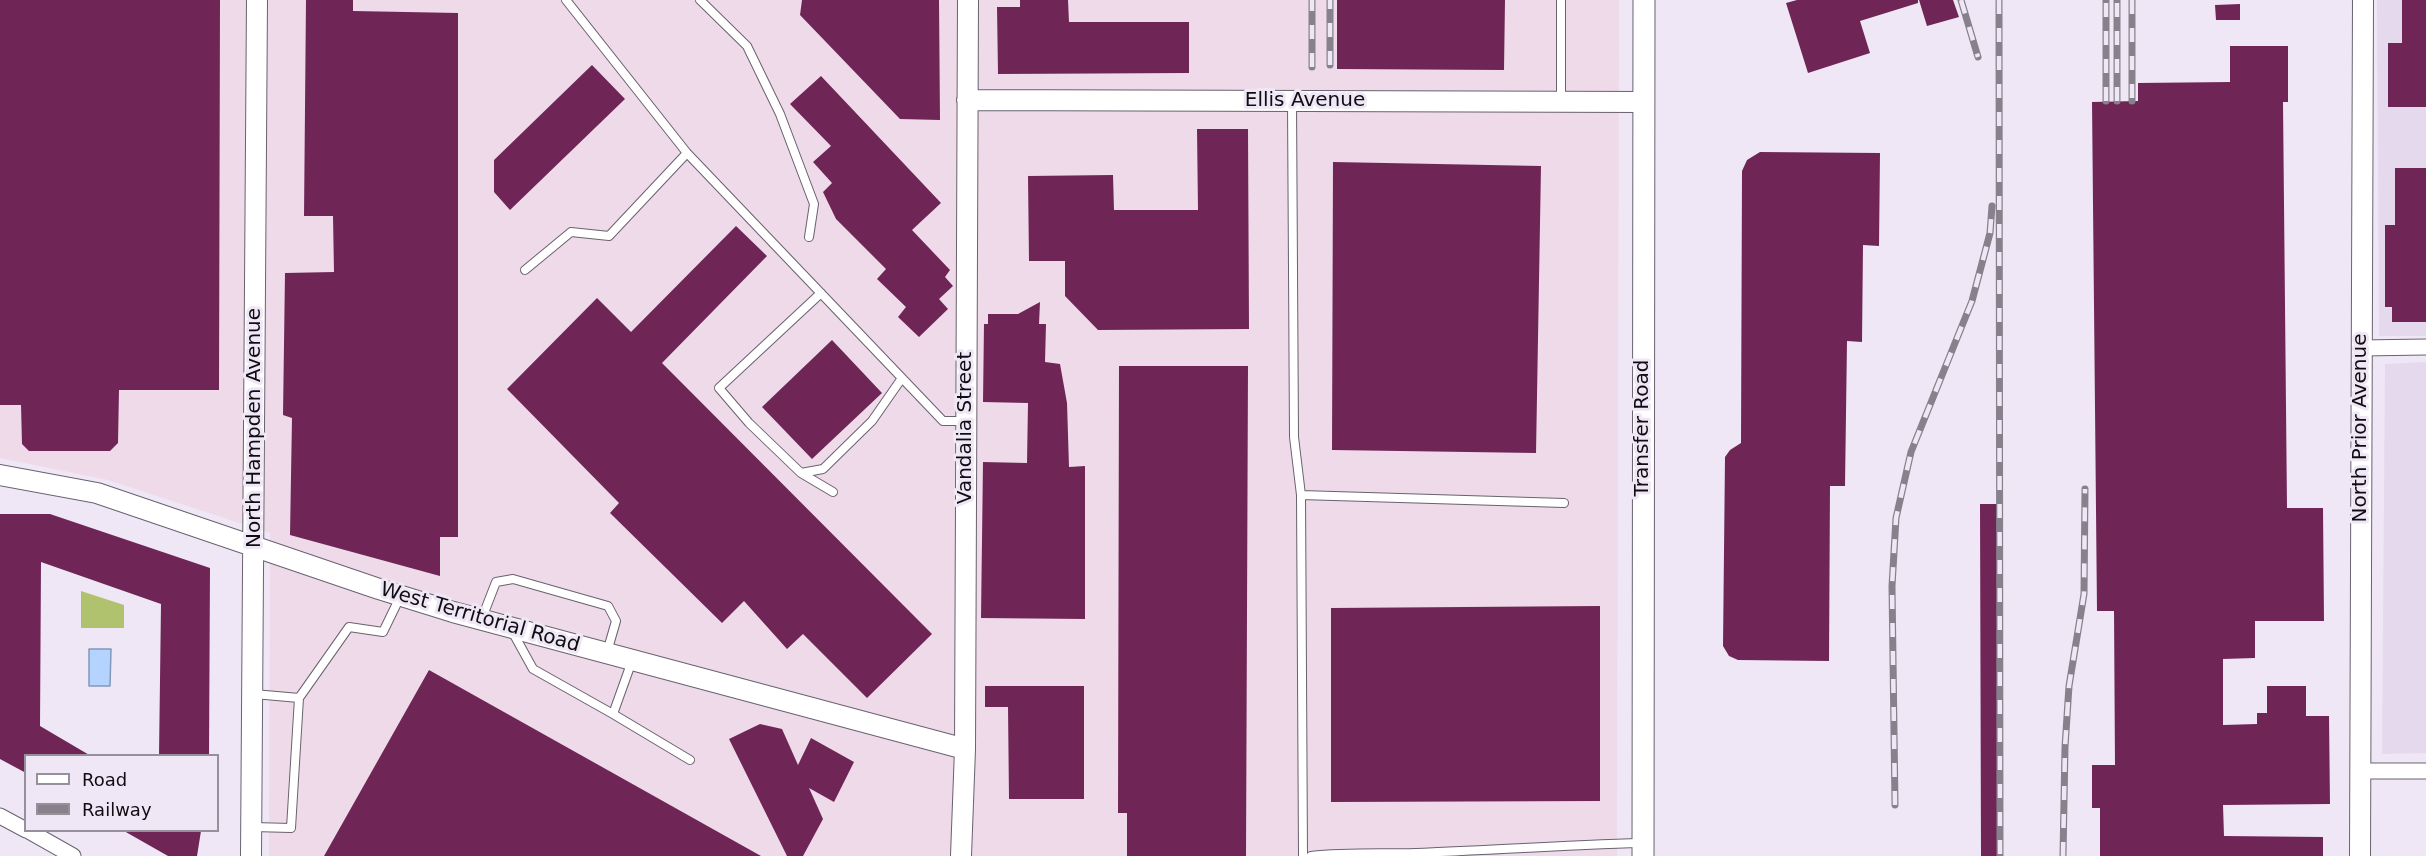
<!DOCTYPE html>
<html>
<head>
<meta charset="utf-8">
<style>
	body { margin:0 }
	#map { position:relative; width:2426px; height:856px; overflow:hidden; background:#efe7f6; font-family:"DejaVu Sans",sans-serif }
	canvas { display:block }
	.legend { position:absolute; left:24px; top:754px; width:195px; height:78px; box-sizing:border-box; background:#efe7f6; border:2px solid #96909b; margin:0; padding:8px 10px; list-style:none; font-size:18px; color:#100d12 }
	.legend li { display:flex; align-items:center; gap:12px; height:30px }
	.legend b { width:30px; border:2px solid #96909b }
</style>
</head>
<body>
<div id="map">
<canvas width="2426" height="856"></canvas>
<ul class="legend">
<li><b style="height:8px;background:#fff"></b>Road</li>
<li><b style="height:8px;background:#87818c"></b>Railway</li>
</ul>
</div>
<script>
const ctx = document.querySelector('canvas').getContext('2d');
ctx.lineJoin = 'round';
function paint(path, color) {
  ctx.fillStyle = color;
  ctx.fill(path, 'evenodd');
}
function trace(path, color, width, dash) {
  ctx.strokeStyle = color;
  ctx.lineWidth = width;
  ctx.lineCap = dash ? 'butt' : 'round';
  ctx.setLineDash(dash || []);
  ctx.stroke(path);
}
function write(font, color, halo, rows, align = 'center') {
  ctx.font = font + ' "DejaVu Sans",sans-serif';
  ctx.lineWidth = 6;
  ctx.setLineDash([]);
  ctx.textBaseline = 'middle';
  ctx.strokeStyle = halo;
  ctx.fillStyle = color;
  for (const [text, x, y, turn = 0] of rows) {
    ctx.save();
    ctx.translate(x, y);
    ctx.rotate((+turn || 0) * Math.PI / 180);
    ctx.textAlign = isNaN(turn) ? turn : align;
    if (halo) ctx.strokeText(text, 0, 0);
    ctx.fillText(text, 0, 0);
    ctx.restore();
  }
}
paint(new Path2D(`
	M2377,0H2426V336H2379Z
	M2426,362V753L2382,754L2385,364Z`), '#e5d9ee');
paint(new Path2D(`
	M0,0H1619L1617,856H269L270,533L108,480L0,458Z`), '#eedae9');
paint(new Path2D(`
	M81,591L124,605V628H81Z`), '#b1c26e');
const water = new Path2D(`
	M89,649H111L110,686H89Z`);
paint(water, '#b4d3ff');
trace(water, '#8398b8', 1.5);
paint(new Path2D(`
	M0,0H220L219,390H119L118,443L110,451H29L22,444L21,405H0Z
	M306,0H353V11L458,13V537H440V576L290,535L292,418L283,415L285,273L334,272L333,216H304Z
	M802,0H939L940,120L900,119L800,15Z
	M1020,0H1068L1069,22H1189V73L998,74L997,7H1020Z
	M1337,0H1505L1504,70L1337,69Z
	M1797,0H1918V3L1860,21L1870,53L1808,73L1786,3Z
	M1919,0H1953L1959,17L1927,26Z
	M2402,0H2426V107H2388V43H2402Z
	M2240,4V20H2216L2215,5Z
	M2230,46H2288V102H2283L2287,508H2323L2324,621H2255V658L2223,659V725L2257,724V713H2267V686H2306V716H2329L2330,804L2223,805L2224,836L2323,837V856H2100V808H2092V765H2115L2114,611H2097L2092,102L2138,101V83L2230,82Z
	M592,65L625,99L510,210L494,192V160Z
	M821,76L941,203L912,230L950,270L945,277L953,286L939,299L948,309L919,337L898,317L906,307L877,279L886,269L836,219L823,192L832,183L813,162L831,146L790,104Z
	M1197,129H1248L1249,329L1098,330L1065,296V261H1029L1028,176L1113,175L1114,210H1198Z
	M1760,152L1880,153L1879,246L1863,245L1862,342L1847,341L1845,486H1830L1829,661L1738,660L1729,656L1723,646L1725,457L1730,450L1741,443L1742,171L1747,160Z
	M1333,162L1541,166L1536,453L1332,450Z
	M2395,168H2426V322H2392V307H2385V225H2395Z
	M736,226L767,256L662,363L932,634L867,698L803,634L787,649L744,601L722,623L610,513L619,503L507,389L597,298L631,332Z
	M1040,302L1039,324H1046L1045,362L1060,364L1067,403L1069,467L1085,466V619L981,618L983,462L1027,463L1028,403L983,402L984,324H988V314H1018Z
	M832,340L882,393L812,459L762,407Z
	M1119,366H1248L1246,856H1127V813H1118Z
	M1980,504H1997L1998,856H1981Z
	M0,514H50L210,568L209,756H159L161,604L41,562L40,726L91,756H26V773L0,759Z
	M1600,606V801L1331,802V608Z
	M429,670L761,856H324Z
	M985,686H1084V799H1009L1008,707H985Z
	M760,724L782,729L798,765L811,738L854,762L834,802L809,788L823,819L803,856H787L729,739Z
	M124,831H201L197,856H168Z`), '#6f2656');
const service = new Path2D(`
	M566,0L687,153L943,421H965
	M700,0L747,46L780,114L814,204L809,237
	M1561,0V101
	M1292,103L1294,437L1301,495L1303,856
	M525,270L571,232L609,236L687,153
	M821,293L719,388L749,423L801,473L823,469L872,421L902,378
	M801,473L833,492
	M1301,495L1564,503
	M482,618L496,582L513,579L608,606L616,621L607,652
	M512,631L533,669L613,714L632,661
	M254,694L299,698
	M613,714L690,760
	M253,827L291,828L299,698L349,627L383,632L400,597
	M1311,856C1346,852 1381,854 1416,853C1492,850 1566,845 1642,843`);
const minor = new Path2D(`
	M2361,348L2426,347
	M2360,771H2426
	M0,816L26,830
	M27,830L73,856`);
const tertiary = new Path2D(`
	M967,100L1643,102
	M0,475L97,493L379,589L453,612L965,749
	M251,856L257,0
	M961,856L965,749L968,0
	M2360,856L2363,0`);
const secondary = new Path2D(`
	M1643,856L1644,0`);
trace(service, '#69626f', 10);
trace(minor, '#69626f', 17);
trace(tertiary, '#69626f', 22);
trace(secondary, '#69626f', 23);
trace(service, '#fff', 8);
trace(minor, '#fff', 15);
trace(tertiary, '#fff', 20);
trace(secondary, '#fff', 21);
const rail = new Path2D(`
	M1961,0L1978,57
	M1999,0L2000,856
	M2132,0V101
	M1330,65V0
	M1312,67V0
	M2106,101V0
	M2117,101V0
	M1895,805L1892,586L1896,518L1911,452L1972,301L1990,233L1992,206
	M2063,856L2065,747L2069,686L2084,594L2085,489`);
trace(rail, '#87818c', 7);
trace(rail, '#efe7f6', 4.5, [14]);
write('20px', '#100d12', '#efe7f6', [
	["Ellis Avenue",1305,101],
	["North Hampden Avenue",255,428,-90],
	["Vandalia Street",966,428,-90],
	["Transfer Road",1643,428,-90],
	["North Prior Avenue",2361,428,-90],
	["West Territorial Road",480,618,16]
]);
</script>
</body>
</html>
